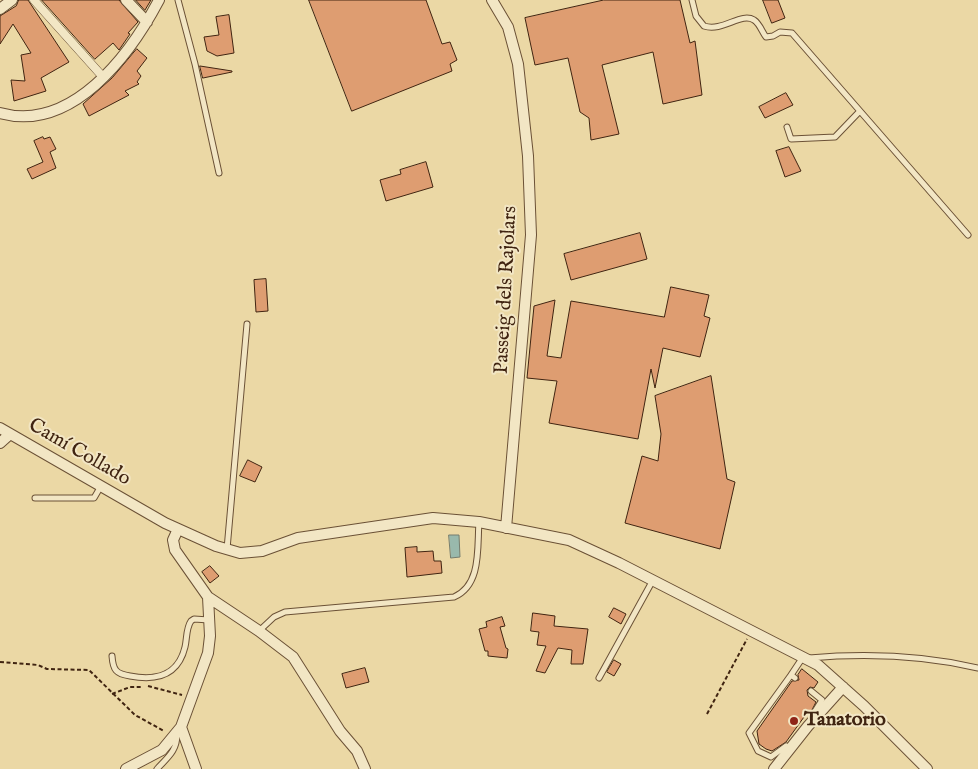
<!DOCTYPE html>
<html>
<head>
<meta charset="utf-8">
<style>
	body { margin:0 }
	canvas { display:block; background:#ebd8a5 }
</style>
</head>
<body>
<canvas width="978" height="769"></canvas>
<script>
const ctx = document.querySelector('canvas').getContext('2d');
ctx.lineJoin = 'round';
function paint(path, color) {
  ctx.fillStyle = color;
  ctx.fill(path, 'evenodd');
}
function trace(path, color, width, dash) {
  ctx.strokeStyle = color;
  ctx.lineWidth = width;
  ctx.lineCap = dash ? 'butt' : 'round';
  ctx.setLineDash(dash || []);
  ctx.stroke(path);
}
function write(font, color, halo, rows, align = 'center') {
  ctx.font = font + ' "IM FELL English",serif';
  ctx.lineWidth = 4;
  ctx.setLineDash([]);
  ctx.textBaseline = 'middle';
  ctx.strokeStyle = halo;
  ctx.fillStyle = color;
  for (const [text, x, y, turn = 0] of rows) {
    ctx.save();
    ctx.translate(x, y);
    ctx.rotate((+turn || 0) * Math.PI / 180);
    ctx.textAlign = isNaN(turn) ? turn : align;
    if (halo) ctx.strokeText(text, 0, 0);
    ctx.fillText(text, 0, 0);
    ctx.restore();
  }
}
const water = new Path2D(`
	M449,535H459L460,557L451,558Z`);
paint(water, '#99b9ac');
trace(water, '#757d6e', 1);
const building = new Path2D(`
	M19,0H28L69,62L41,78L46,91L14,101L11,80L25,81L21,55L31,53L13,24L0,44V16L16,6Z
	M42,0H119L138,22L128,33L130,34L119,50L113,43L95,59Z
	M136,0H151L145,10Z
	M309,0H426L442,44L450,42L457,60L450,64L452,71L352,111Z
	M604,0H680L690,43L695,41L702,95L663,104L653,52L602,65L619,134L591,140L589,118L580,112L568,58L535,65L525,18Z
	M763,0H778L785,18L772,23Z
	M229,15L234,53L217,56L207,51L204,37L219,35L216,17Z
	M137,49L147,58L137,71L141,76L137,82L139,84L125,91L129,95L89,116L83,104L112,78Z
	M200,66L232,71V72L203,78Z
	M786,93L793,105L765,118L759,107Z
	M43,137L44,139L50,137L56,149L50,152L56,168L32,179L27,169L43,162L34,141Z
	M789,147L801,171L785,177L776,151Z
	M426,162L433,187L386,201L380,180L401,174L400,170Z
	M640,233L647,259L571,280L564,254Z
	M266,279L268,311L256,312L254,280Z
	M671,287L709,295L704,316L710,318L700,357L663,348L655,388L651,369L638,439L549,423L557,381L527,378L534,306L555,300L547,356L561,358L571,301L664,317Z
	M711,376L727,479L735,482L720,549L625,523L642,456L658,461L661,434L655,396Z
	M248,460L262,467L255,482L240,476Z
	M417,547V552L433,551L434,561H441L442,573L407,577L405,548Z
	M210,566L219,576L210,583L202,572Z
	M614,608L626,614L621,624L609,617Z
	M533,613L555,616L554,626L588,629L583,664H571L572,650L558,648L545,673L536,671L546,646L537,645L539,632L531,631Z
	M502,617L505,626L500,627L506,648L508,649L507,658L488,656V651H485L479,629L487,627L486,622Z
	M614,660L621,664L614,676L607,672Z
	M365,668L369,682L346,688L342,674Z
	M802,669L818,682L814,688L810,687L807,690L808,696L816,702L811,712L804,717L786,742L772,751L766,749L759,744L757,731L792,681L799,680L798,675Z`);
paint(building, '#de9d71');
trace(building, '#402411', 1);
const service = new Path2D(`
	M178,0L195,64L219,173
	M692,0L696,16L704,26C723,32 741,12 754,20C760,24 762,32 766,37L773,36L780,32L792,33L968,235
	M787,127L791,139L835,137L859,112
	M35,498H94L101,486
	M227,549L247,324
	M259,631L274,617L285,612L454,597C482,585 477,547 479,522
	M112,656C113,670 116,674 130,676C156,681 178,676 185,647C187,639 186,628 191,621L194,619L209,620
	M809,658C866,653 922,655 978,668
	M599,678L653,580
	M795,678L791,675L803,657
	M811,691L822,700L815,711
	M786,746L771,757L758,751L749,733L791,675
	M157,769C168,757 177,751 177,734`);
const pedestrian = new Path2D(`
	M34,0L103,77`);
const minor = new Path2D(`
	M126,0L147,22
	M492,0L508,27L518,64L528,156L531,235L506,528
	M0,9L12,0
	M0,113C72,133 130,55 159,0
	M0,428L165,523L216,546L240,553L262,551L298,538L433,518L479,522L569,540L619,563L818,665L864,706L927,769
	M0,443L10,434
	M178,529L173,540L175,550L208,597L259,631L293,657L340,731L357,751L365,769
	M181,727L196,769
	M126,769L162,750L181,727L208,653L210,636L208,597
	M774,769L808,726L843,687`);
trace(service, '#6b5136', 7);
trace(pedestrian, '#6b5136', 9);
trace(minor, '#6b5136', 12);
trace(new Path2D(`
	M0,662L38,665L47,669L89,670L135,715L164,731
	M148,686L182,695
	M112,694L130,687H143
	M707,714L747,639`), '#402411', 2, [4, 2.5]);
trace(service, '#f2e6c4', 5);
trace(pedestrian, '#f2e6c4', 8);
trace(minor, '#f2e6c4', 10);
for (const [x, y, r, color] of [
	[794,721,5,"#8f2418"]
]) {
  const dot = new Path2D();
  dot.arc(x, y, r, 0, 2 * Math.PI);
  ctx.fillStyle = color;
  ctx.fill(dot);
  trace(dot, '#f2e6c4', 2);
}
write('20px', '#402411', '#f2e6c4', [
	["Passeig dels Rajolars",507,290,-87],
	["Camí Collado",79,453,30]
]);
write('bold 20px', '#402411', '#f2e6c4', [
	["Tanatorio",804,721]
], 'left');
</script>
</body>
</html>
